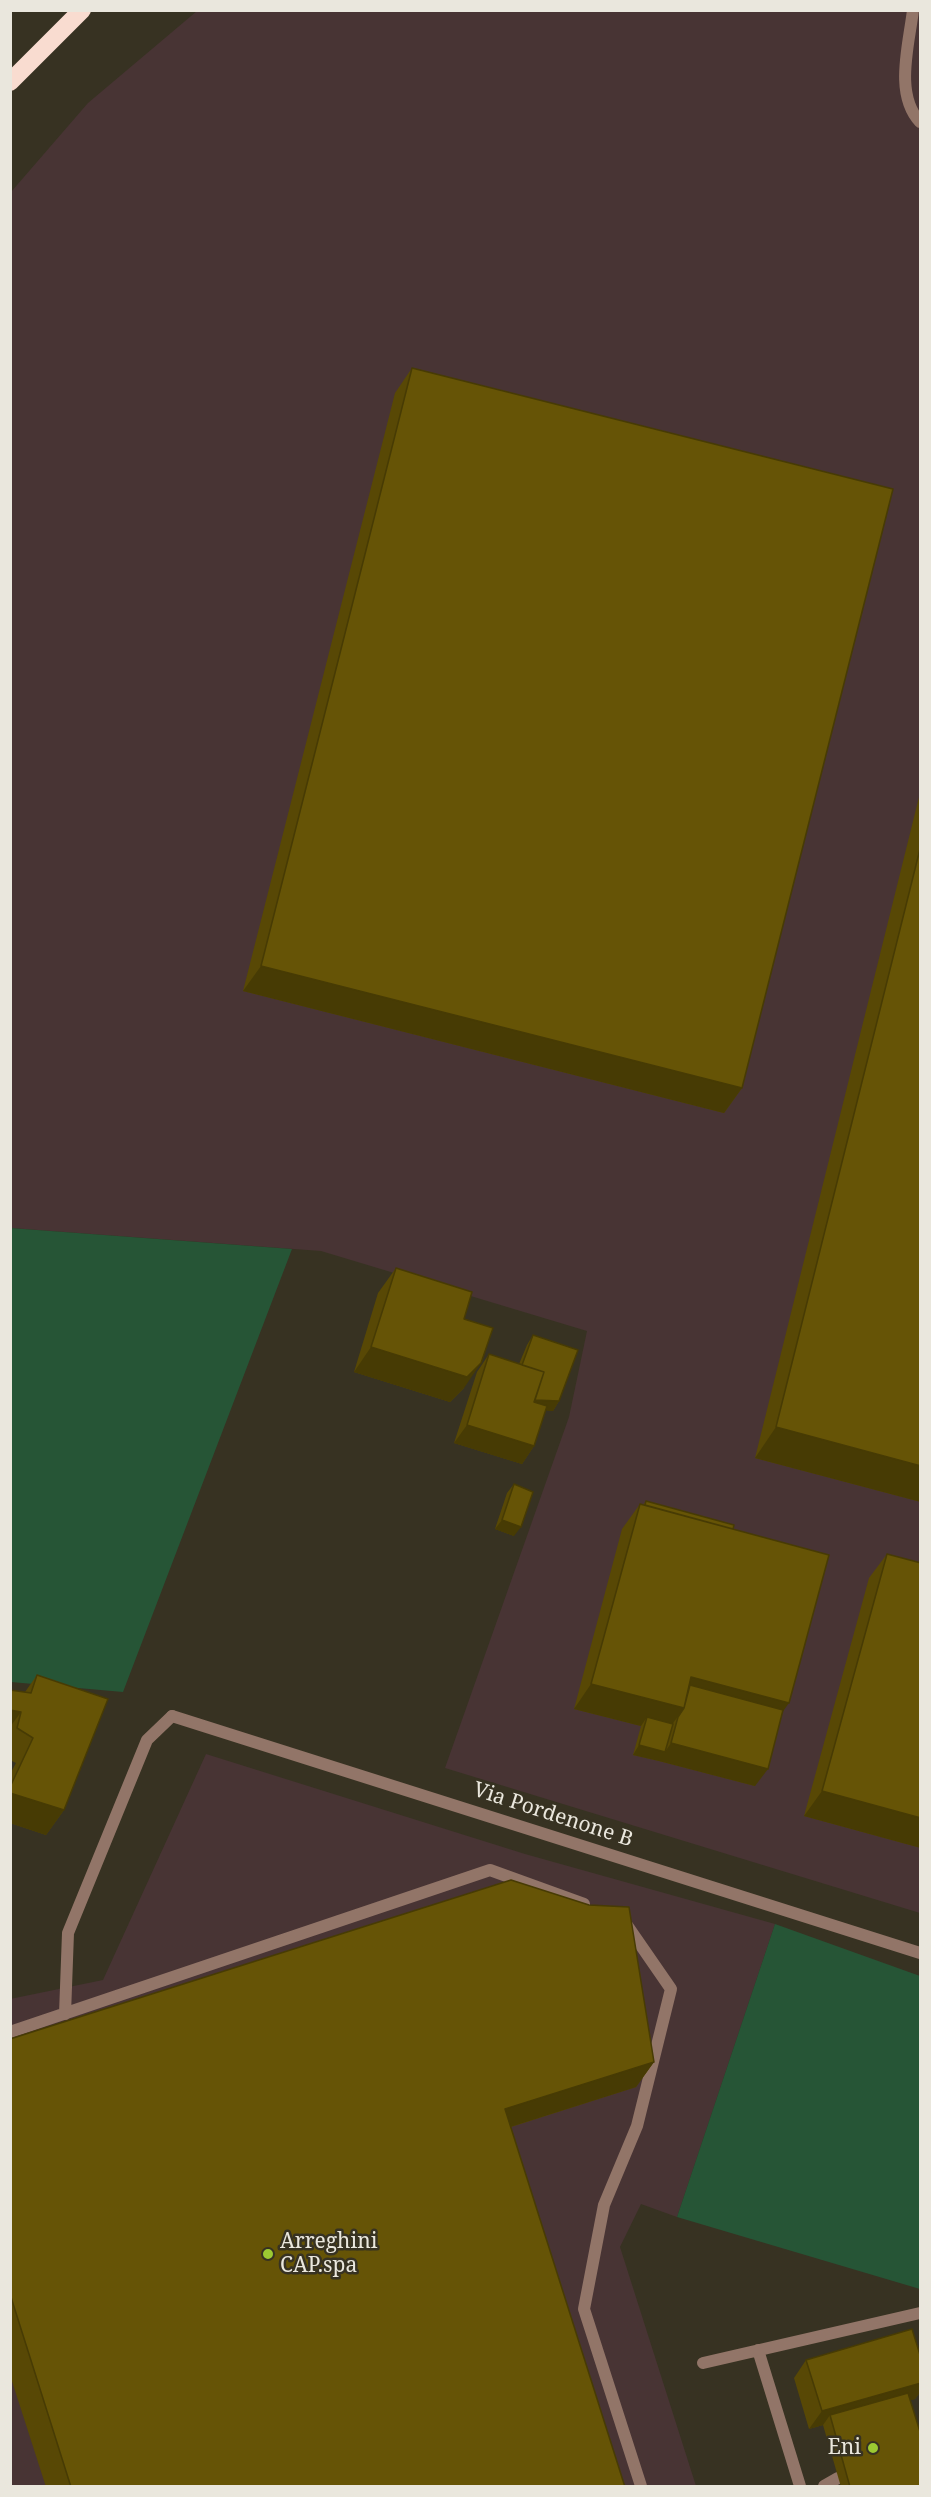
<!DOCTYPE html>
<html>
<head>
<meta charset="utf-8">
<style>
	body { margin:0 }
	#map { position:relative; width:931px; height:2497px; overflow:hidden; background:#373222; font-family:"Noto Serif",serif }
	canvas { display:block }
	.frame { position:absolute; inset:0; border:12px solid #eae7dd; pointer-events:none }
</style>
</head>
<body>
<div id="map">
<canvas width="931" height="2497"></canvas>
<div class="frame"></div>
</div>
<script>
const ctx = document.querySelector('canvas').getContext('2d');
ctx.lineJoin = 'round';
function paint(path, color) {
  ctx.fillStyle = color;
  ctx.fill(path, 'evenodd');
}
function trace(path, color, width, dash) {
  ctx.strokeStyle = color;
  ctx.lineWidth = width;
  ctx.lineCap = dash ? 'butt' : 'round';
  ctx.setLineDash(dash || []);
  ctx.stroke(path);
}
function write(font, color, halo, rows, align = 'center') {
  ctx.font = font + ' "Noto Serif",serif';
  ctx.lineWidth = 5;
  ctx.setLineDash([]);
  ctx.textBaseline = 'middle';
  ctx.strokeStyle = halo;
  ctx.fillStyle = color;
  for (const [text, x, y, turn = 0] of rows) {
    ctx.save();
    ctx.translate(x, y);
    ctx.rotate((+turn || 0) * Math.PI / 180);
    ctx.textAlign = isNaN(turn) ? turn : align;
    if (halo) ctx.strokeText(text, 0, 0);
    ctx.fillText(text, 0, 0);
    ctx.restore();
  }
}
paint(new Path2D(`
	M197,11H920V1913L445,1768L569,1417L587,1331L321,1251L11,1228V192L88,103Z
	M206,1754L525,1854L775,1924L677,2217L641,2204L620,2247L696,2486H11L10,1999L103,1980Z`), '#483434');
paint(new Path2D(`
	M10,1228L292,1249L123,1692L11,1682Z
	M775,1924L920,1976V2289L677,2217Z`), '#265536');
trace(new Path2D(`
	M913,10C909,45 894,94 920,122
	M624,1921L671,1989L637,2126L604,2205L584,2309L641,2486
	M65,2014L68,1933L147,1740L172,1716
	M10,2032L490,1870L584,1904
	M758,2350L800,2486
	M703,2363L920,2313
	M824,2486L838,2478`), '#927568', 12);
trace(new Path2D(`
	M172,1716L920,1953`), '#927568', 12);
trace(new Path2D(`
	M10,82L82,10`), '#f9dcd0', 18);
paint(new Path2D(`
	M412,368L742,1088L724,1113L243,991L395,393Z
	M921,789V1502L755,1458Z
	M396,1268L464,1319V1388L450,1402L354,1372L378,1293Z
	M533,1335L559,1401L553,1411L546,1410L534,1446L522,1464L454,1443L477,1372L489,1354L519,1364L527,1345Z
	M514,1484V1536L495,1529L507,1493Z
	M646,1501L733,1529L783,1710L755,1786L659,1761L633,1755L641,1726L574,1709L622,1529L640,1504L643,1505Z
	M887,1554L921,1563V1848L804,1816L869,1578Z
	M37,1675L64,1810L46,1835L10,1823V1774L16,1763L10,1760V1690L25,1692Z
	M10,2039L654,2062L636,2087L511,2127L625,2487H46L10,2375Z
	M921,2358V2391L915,2399L910,2400L921,2487H841L823,2425L809,2429L794,2378L806,2360Z`), '#584805');
paint(new Path2D(`
	M261,966L742,1088L724,1113L243,991Z
	M371,1347L481,1363L464,1388L450,1402L354,1372Z
	M534,1400L559,1401L553,1411L527,1409Z
	M467,1425L534,1446L522,1464L454,1443Z
	M776,1427L921,1466V1502L755,1458Z
	M502,1520L521,1527L514,1536L495,1529Z
	M691,1677L789,1703L771,1728L681,1704Z
	M591,1684L684,1708L666,1733L647,1717L641,1726L574,1709Z
	M10,1710L21,1712L10,1727Z
	M671,1743L768,1769L755,1786L659,1761L633,1755L639,1745L665,1752Z
	M822,1791L921,1818V1848L804,1816Z
	M10,1793L64,1810L46,1835L10,1823Z
	M654,2062L636,2087L488,2134L505,2109Z
	M921,2383V2391L915,2399L832,2423L830,2415L823,2425L809,2429L822,2411Z`), '#473b04');
const building = new Path2D(`
	M412,368L893,489L742,1088L261,966Z
	M921,845V1466L776,1427Z
	M396,1268L472,1292L464,1319L493,1328L481,1363L467,1377L371,1347Z
	M533,1335L578,1350L559,1401L535,1400L544,1372L522,1365Z
	M489,1354L544,1372L534,1402L547,1406L534,1446L467,1425Z
	M514,1484L533,1492L521,1527L502,1520Z
	M646,1501L734,1525L733,1529L645,1505Z
	M640,1504L829,1555L789,1703L691,1677L684,1708L591,1684Z
	M887,1554L921,1563V1818L822,1791Z
	M37,1675L108,1699L64,1810L10,1793V1787L33,1738L17,1728L21,1712L10,1710V1690L31,1693Z
	M690,1685L783,1710L768,1769L671,1743L678,1717L684,1708Z
	M647,1717L673,1724L665,1752L639,1745Z
	M511,1880L589,1905L629,1907L654,2062L505,2109L625,2487H71L10,2294V2039Z
	M912,2329L921,2358V2383L822,2411L806,2360Z
	M908,2393L921,2435V2487H850L830,2415Z`);
paint(building, '#665406');
trace(building, '#473b04', 1.5);
for (const [x, y, r, color] of [
	[268,2254,6,"#9cca32"],
	[873,2448,6,"#9cca32"]
]) {
  const dot = new Path2D();
  dot.arc(x, y, r, 0, 2 * Math.PI);
  ctx.fillStyle = color;
  ctx.fill(dot);
  trace(dot, '#373222', 2);
}
write('21px', '#eae7dd', '#373222', [
	["Via Pordenone B",553,1815,18]
]);
write('21px', '#eae7dd', '#373222', [
	["Arreghini",280,2242],
	["CAP.spa",280,2266],
	["Eni",861,2448,"right"]
], 'left');
</script>
</body>
</html>
